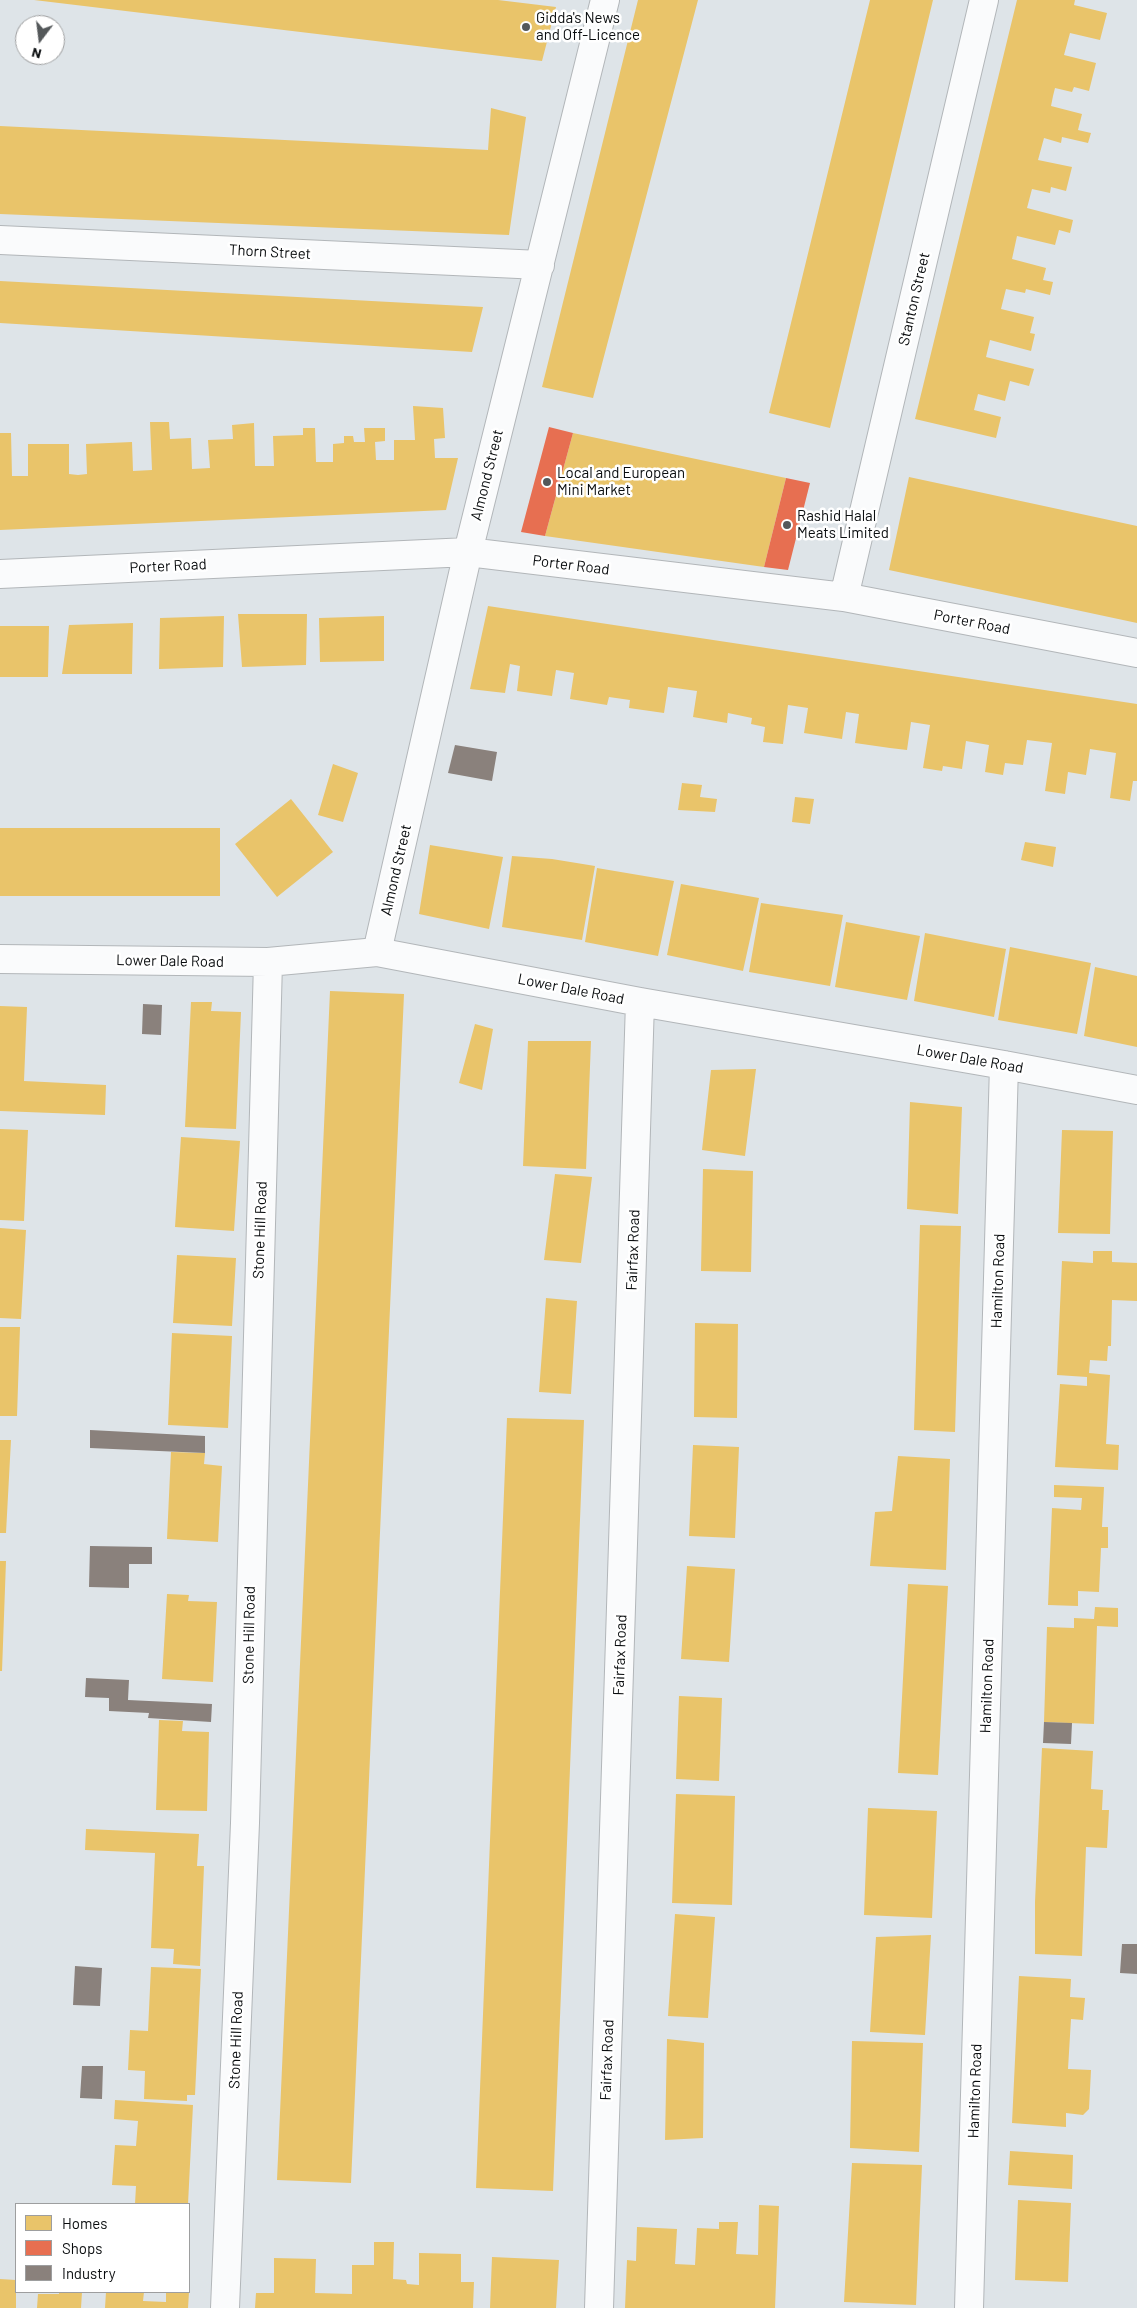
<!DOCTYPE html>
<html>
<head>
<meta charset="utf-8">
<style>
	body { margin:0 }
	#map { position:relative; width:1137px; height:2308px; overflow:hidden; background:#dee4e8; font-family:Barlow,sans-serif }
	canvas { display:block }
	.legend { position:absolute; left:15px; top:2203px; width:175px; height:90px; box-sizing:border-box; background:#fff; border:1px solid #9d9e9f; margin:0; padding:6px 9px; list-style:none; font-size:15px; color:#090c0e }
	.legend li { display:flex; align-items:center; gap:10px; height:25px }
	.legend b { width:25px; border:1px solid #9d9e9f }
	.north { position:absolute; left:15px; top:15px; width:50px; height:50px; box-sizing:border-box; background:#fff; border:1px solid #9d9e9f; border-radius:50%; rotate:195deg; font-size:14px; font-weight:700; line-height:20px; text-align:center; color:#090c0e }
	.north::after { content:''; display:block; margin:auto; width:18px; height:22px; background:#54585a; clip-path:polygon(50% 0,100% 100%,50% 72%,0 100%) }
</style>
</head>
<body>
<div id="map">
<canvas width="1137" height="2308"></canvas>
<ul class="legend">
<li><b style="height:14px;background:#e9c46a"></b>Homes</li>
<li><b style="height:14px;background:#e76f51"></b>Shops</li>
<li><b style="height:14px;background:#8a817c"></b>Industry</li>
</ul>
<div class="north">N</div>
</div>
<script>
const ctx = document.querySelector('canvas').getContext('2d');
ctx.lineJoin = 'round';
function paint(path, color) {
  ctx.fillStyle = color;
  ctx.fill(path, 'evenodd');
}
function trace(path, color, width, dash) {
  ctx.strokeStyle = color;
  ctx.lineWidth = width;
  ctx.lineCap = dash ? 'butt' : 'round';
  ctx.setLineDash(dash || []);
  ctx.stroke(path);
}
function write(font, color, halo, rows, align = 'center') {
  ctx.font = font + ' Barlow,sans-serif';
  ctx.lineWidth = 5;
  ctx.setLineDash([]);
  ctx.textBaseline = 'middle';
  ctx.strokeStyle = halo;
  ctx.fillStyle = color;
  for (const [text, x, y, turn = 0] of rows) {
    ctx.save();
    ctx.translate(x, y);
    ctx.rotate((+turn || 0) * Math.PI / 180);
    ctx.textAlign = isNaN(turn) ? turn : align;
    if (halo) ctx.strokeText(text, 0, 0);
    ctx.fillText(text, 0, 0);
    ctx.restore();
  }
}
paint(new Path2D(`
	M34,0H498L556,7L542,61Z
	M638,0H698L593,398L542,387Z
	M870,0H933L830,428L769,413Z
	M1017,0H1075L1074,5L1107,13L1100,40L1070,33L1064,55L1096,63L1089,91L1074,87L1072,92L1055,88L1053,96L1051,106L1082,114L1078,130L1091,133L1088,143L1062,137L1061,143L1044,138L1038,160L1072,167L1066,191L1051,187L1050,193L1032,189L1027,208L1073,220L1070,233L1059,230L1055,245L1017,236L1012,259L1046,268L1043,280L1053,282L1050,295L1026,289L1025,293L1006,289L1001,309L1034,317L1030,333L1035,334L1031,351L990,340L986,357L1034,369L1029,386L1010,381L1005,401L978,394L974,410L1001,417L996,438L915,419Z
	M491,108L526,117L509,235L0,214V126L488,150Z
	M0,281L483,307L472,352L0,323Z
	M413,406L443,408L445,438L434,439L435,458H458L446,510L0,530V433H11L12,476H28V444H69V474L78,475L87,474L86,444L132,442L133,471L152,470L150,422H169L170,439L191,438L192,469L210,468L208,440L233,439L232,425L254,423L255,466H274L273,436L303,435V428H315L316,462H333V444L344,443V436H353L354,442H365L364,428H385V441L375,442L376,460H394V440H415Z
	M573,433L786,478L764,567L545,536Z
	M909,477L1137,526V623L889,570Z
	M488,606L1137,704V781H1133L1130,801L1110,798L1116,753L1090,749L1086,775L1068,772L1065,794L1045,791L1052,743L1027,740L1023,765L1005,763L1003,775L985,772L989,745L966,741L962,769L943,766L942,771L923,768L930,725L911,722L907,750L890,748L855,743L859,714L846,712L842,739L804,733L808,708L788,705L783,744L763,742L765,727L751,724L752,718L728,713L727,723L693,717L697,691L668,687L664,713L629,708L630,700L609,697L607,705L570,699L574,673L556,670L552,696L517,691L520,666L510,664L505,693L470,689Z
	M238,614H307L306,665L242,667Z
	M224,616L223,667L159,669L160,618Z
	M384,616V661L320,662L319,618Z
	M133,623L132,674H62L69,625Z
	M0,626H49L48,677H0Z
	M333,764L358,773L343,822L318,815Z
	M682,783L702,785L700,797L717,799L715,812L678,810Z
	M795,797L814,799L810,824L792,822Z
	M291,799L333,852L277,897L235,844Z
	M0,828H220V896H0Z
	M1025,842L1056,847L1053,867L1021,860Z
	M430,845L503,857L489,929L419,914Z
	M512,856L552,859L595,866L582,940L502,927Z
	M597,868L674,881L658,956L585,942Z
	M681,884L759,898L743,971L667,955Z
	M761,903L843,915L830,986L749,972Z
	M846,922L920,936L907,1000L835,987Z
	M925,933L1006,949L994,1017L914,1001Z
	M1010,947L1091,963L1077,1034L998,1020Z
	M1095,967L1137,976V1047L1084,1036Z
	M330,991L404,994L351,2183L277,2180Z
	M191,1002H212L211,1011L241,1012L236,1129L185,1127Z
	M0,1006L27,1007L24,1081L106,1085L105,1115L0,1111Z
	M475,1024L493,1029L482,1090L459,1083Z
	M528,1041H591L586,1169L523,1166Z
	M756,1069L745,1156L702,1150L711,1070Z
	M910,1102L962,1107L958,1214L907,1209Z
	M0,1129L28,1130L24,1221L0,1220Z
	M1062,1130L1113,1131L1110,1234L1058,1233Z
	M181,1137L240,1141L234,1231L175,1227Z
	M703,1169L753,1171L751,1272L701,1271Z
	M555,1174L592,1177L581,1263L544,1260Z
	M920,1225L961,1226L955,1432L914,1430Z
	M0,1228L26,1230L21,1319L0,1318Z
	M1093,1251H1112V1262L1137,1263V1301L1112,1300L1111,1346H1108L1107,1361L1090,1360L1089,1373L1110,1375L1106,1444L1119,1445L1118,1470L1055,1467L1060,1384L1087,1386V1377L1057,1375L1062,1261L1093,1263Z
	M177,1255L236,1258L232,1326L173,1323Z
	M546,1298L577,1301L571,1394L539,1392Z
	M695,1323L738,1324L737,1418L694,1417Z
	M0,1327H20L17,1416H0Z
	M172,1333L232,1336L228,1428L168,1425Z
	M507,1418L584,1420L553,2191L476,2188Z
	M0,1440H11L6,1533H0Z
	M693,1445L739,1447L735,1538L689,1536Z
	M171,1452L205,1453L204,1464L222,1466L218,1542L167,1539Z
	M898,1456L950,1459L946,1570L870,1566L875,1512L892,1511Z
	M1054,1485L1104,1487L1102,1527H1108V1548H1101L1099,1592L1078,1591V1606L1048,1605L1052,1508L1081,1510L1082,1498L1054,1497Z
	M0,1561H6L2,1671H0Z
	M687,1566L735,1569L729,1662L681,1659Z
	M908,1584L948,1586L938,1775L898,1773Z
	M167,1594L189,1595L188,1601L217,1602L213,1682L162,1679Z
	M1095,1607L1118,1608V1627L1097,1626L1094,1724L1044,1722L1047,1627L1074,1628V1618L1094,1619Z
	M679,1696L722,1698L719,1781L676,1779Z
	M159,1720L183,1721L182,1731L209,1732L207,1811L156,1810Z
	M1042,1748L1093,1751L1091,1789L1103,1790L1102,1810H1109L1107,1848L1086,1847L1082,1956L1035,1954V1902Z
	M676,1794L735,1796L732,1905L672,1903Z
	M868,1808L937,1811L932,1918L864,1915Z
	M86,1829L199,1834L197,1866H204L200,1966L173,1964L174,1949L151,1948L155,1853L85,1850Z
	M675,1914L715,1917L708,2018L668,2016Z
	M931,1935L925,2035L870,2032L876,1937Z
	M151,1967L201,1969L195,2095H187V2101L144,2099L145,2071L128,2070L130,2030L148,2031Z
	M1019,1976L1071,1979L1070,1997L1085,1998L1083,2020L1071,2019L1068,2069L1091,2070L1089,2109L1083,2115L1066,2113V2127L1012,2123Z
	M667,2039L704,2043L703,2138L665,2140Z
	M852,2041L923,2043L919,2152L850,2148Z
	M115,2100L193,2105L188,2204H135L136,2186L112,2185L115,2145L136,2146L138,2121L114,2119Z
	M1010,2151L1073,2155L1072,2189L1008,2185Z
	M852,2163L922,2165L916,2305L844,2302Z
	M1018,2200L1071,2203L1068,2282L1015,2280Z
	M759,2205L779,2206L775,2308H625L627,2260L636,2261L637,2227L677,2229L675,2264L695,2265L697,2228L719,2229V2222H738L736,2254L758,2255Z
	M374,2242H394L393,2279L406,2280L407,2284L419,2285V2253L461,2254V2282H474L473,2308H255L256,2293H274V2258L316,2259L315,2293L352,2294V2265H374Z
	M492,2257L559,2260L556,2308H490Z
	M0,2279L16,2280V2308H0Z
	M59,2292H82L81,2308H37L38,2294H59Z
	M106,2292H144L143,2301L166,2302V2292H189L188,2308H105Z`), '#e9c46a');
paint(new Path2D(`
	M549,427L573,433L545,536L521,532Z
	M786,478L810,483L788,570L764,567Z`), '#e76f51');
paint(new Path2D(`
	M455,745L497,752L492,781L448,773Z
	M143,1004L162,1005L161,1035L142,1034Z
	M90,1430L205,1436V1453L90,1448Z
	M90,1546L152,1547V1564H129V1588L89,1587Z
	M86,1678L129,1680L128,1700L212,1704L211,1722L148,1718L149,1713L109,1711V1698L85,1697Z
	M1044,1722L1072,1723L1071,1744L1043,1743Z
	M1122,1944H1137V1974L1120,1973Z
	M75,1966L102,1968L100,2006L73,2005Z
	M82,2066H103L102,2099L80,2098Z`), '#8a817c');
const street = new Path2D(`
	M0,240L540,265
	M0,574L468,552L844,597L1137,653
	M844,597L984,0
	M377,952L468,552L605,0
	M0,959L268,962L377,952L640,1002L1004,1065L1137,1090
	M225,2308L245,1823L268,962
	M599,2308L640,1002
	M969,2308L1004,1065`);
trace(street, '#b2b6b9', 30);
trace(street, '#fafbfc', 28);
for (const [x, y, r, color] of [
	[526,27,5,"#54585a"],
	[547,482,5,"#54585a"],
	[787,525,5,"#54585a"]
]) {
  const dot = new Path2D();
  dot.arc(x, y, r, 0, 2 * Math.PI);
  ctx.fillStyle = color;
  ctx.fill(dot);
  trace(dot, '#fff', 2);
}
write('15px', '#090c0e', '#fff', [
	["Gidda's News",536,18],
	["and Off-Licence",536,35],
	["Local and European",557,473],
	["Mini Market",557,490],
	["Rashid Halal",797,516],
	["Meats Limited",797,533]
], 'left');
write('15px', '#090c0e', '#fff', [
	["Thorn Street",270,252,3],
	["Stanton Street",914,299,-77],
	["Almond Street",487,475,-76],
	["Porter Road",571,565,7],
	["Porter Road",168,566,-3],
	["Porter Road",972,622,11],
	["Almond Street",396,870,-77],
	["Lower Dale Road",170,961,1],
	["Lower Dale Road",571,989,11],
	["Lower Dale Road",970,1059,10],
	["Stone Hill Road",260,1230,-88],
	["Fairfax Road",633,1250,-88],
	["Hamilton Road",998,1281,-88],
	["Stone Hill Road",249,1635,-89],
	["Fairfax Road",620,1655,-88],
	["Hamilton Road",987,1686,-88],
	["Stone Hill Road",236,2040,-88],
	["Fairfax Road",607,2060,-88],
	["Hamilton Road",975,2091,-88]
]);
</script>
</body>
</html>
